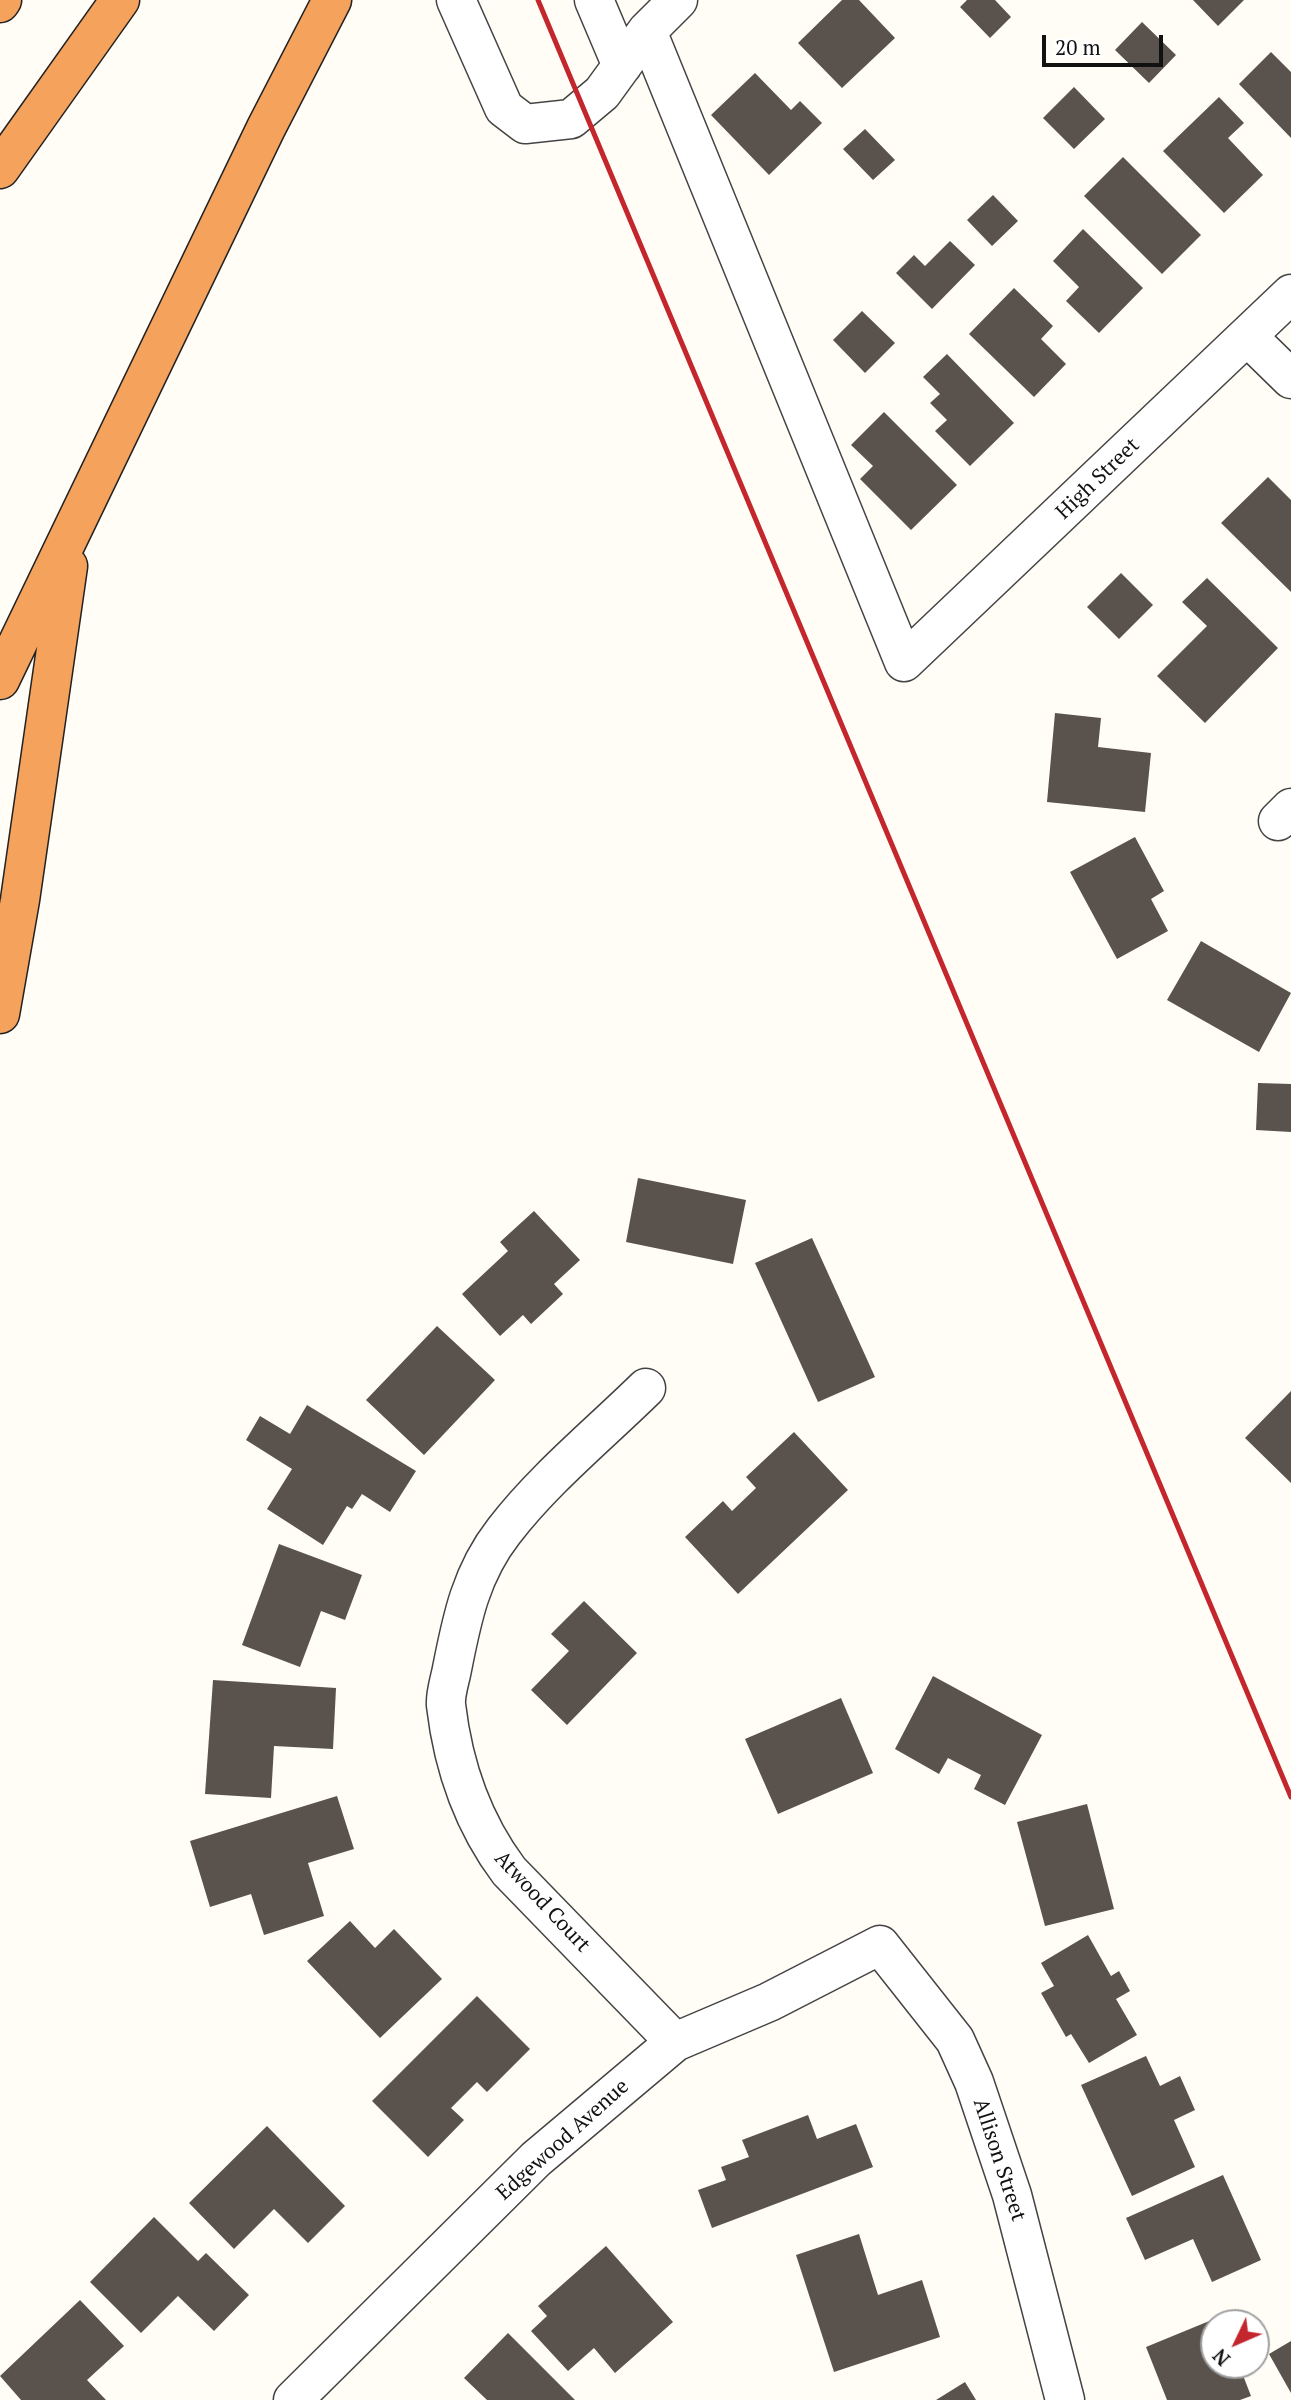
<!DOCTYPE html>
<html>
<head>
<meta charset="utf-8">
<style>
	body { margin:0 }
	#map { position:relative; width:1291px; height:2400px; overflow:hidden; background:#fffdf5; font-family:"PT Serif",serif }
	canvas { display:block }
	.north { position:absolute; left:1200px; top:2309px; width:70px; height:70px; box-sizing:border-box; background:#fff; border:2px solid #a0a0a0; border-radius:50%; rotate:226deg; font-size:19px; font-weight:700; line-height:28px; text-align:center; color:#111 }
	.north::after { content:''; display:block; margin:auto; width:24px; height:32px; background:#c4262e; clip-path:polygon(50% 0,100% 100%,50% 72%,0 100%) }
	.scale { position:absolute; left:1042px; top:35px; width:121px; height:32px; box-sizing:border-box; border:4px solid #111; border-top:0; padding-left:9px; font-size:21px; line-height:24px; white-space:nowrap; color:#111; -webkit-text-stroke:5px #fff; paint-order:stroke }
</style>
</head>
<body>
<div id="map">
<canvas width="1291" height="2400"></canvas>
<div class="north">N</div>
<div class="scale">20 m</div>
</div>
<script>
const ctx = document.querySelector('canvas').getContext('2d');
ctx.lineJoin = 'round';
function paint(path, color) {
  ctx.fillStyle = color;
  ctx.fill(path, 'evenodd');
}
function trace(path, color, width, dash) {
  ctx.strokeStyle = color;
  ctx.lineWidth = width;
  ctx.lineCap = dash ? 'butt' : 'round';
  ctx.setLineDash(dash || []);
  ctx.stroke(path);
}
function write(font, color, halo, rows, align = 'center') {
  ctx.font = font + ' "PT Serif",serif';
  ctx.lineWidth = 7;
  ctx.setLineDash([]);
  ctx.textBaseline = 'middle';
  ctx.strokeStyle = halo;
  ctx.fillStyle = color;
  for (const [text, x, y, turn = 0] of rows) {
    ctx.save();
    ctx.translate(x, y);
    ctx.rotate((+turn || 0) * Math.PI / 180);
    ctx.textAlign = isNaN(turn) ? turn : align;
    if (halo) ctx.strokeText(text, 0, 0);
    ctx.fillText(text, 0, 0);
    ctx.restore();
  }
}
paint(new Path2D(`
	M842,0H859L895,38L842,88L798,43Z
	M967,0H995L1011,17L990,38L960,7Z
	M1193,0H1244L1218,26Z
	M1142,22L1176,55L1149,83L1115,50Z
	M1271,52L1291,72V138L1239,84Z
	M755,73L791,110L800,101L822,123L769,175L711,115Z
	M1074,87L1105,119L1074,149L1043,118Z
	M1219,97L1244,123L1228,138L1263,175L1224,213L1163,151Z
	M865,129L895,160L873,180L843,149Z
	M1123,157L1201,235L1162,274L1084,196Z
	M993,195L1018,221L992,246L967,220Z
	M1083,229L1143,288L1099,333L1066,301L1079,287L1053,261Z
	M950,241L975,265L932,309L896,273L914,255L925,266Z
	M1014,288L1053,326L1041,339L1066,364L1034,397L969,334Z
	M862,311L895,343L865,373L833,340Z
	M947,354L1014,423L970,466L935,431L947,420L930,403L940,394L923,377Z
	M884,412L957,485L911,530L860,479L873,466L851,445Z
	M1268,477L1291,500V592L1221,523Z
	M1121,573L1153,605L1119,639L1087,607Z
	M1207,578L1278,648L1205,723L1157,676L1207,626L1182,602Z
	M1055,713L1101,718L1098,747L1151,753L1145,812L1047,802Z
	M1135,837L1164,891L1151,899L1168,931L1117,959L1070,872Z
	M1201,941L1291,993L1259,1052L1167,1000Z
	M1258,1083L1291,1084V1132L1256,1130Z
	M638,1178L746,1200L733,1264L626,1242Z
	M534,1211L580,1260L554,1284L563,1294L531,1324L523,1315L500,1336L462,1294L508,1251L500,1242Z
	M812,1238L875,1377L818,1402L755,1263Z
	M437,1326L495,1380L424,1455L366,1400Z
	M1291,1391V1483L1245,1438Z
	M307,1405L416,1471L390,1512L362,1494L352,1509L347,1506L323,1545L267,1509L292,1469L246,1440L260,1416L290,1434Z
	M794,1432L848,1490L738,1594L685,1537L723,1501L732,1511L756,1488L746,1477Z
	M279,1544L362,1575L345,1620L321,1611L300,1667L242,1645Z
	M584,1601L637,1653L567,1725L531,1690L569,1651L551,1634Z
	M933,1676L1042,1735L1005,1805L974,1789L981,1775L948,1758L939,1774L895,1749Z
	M213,1680L336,1688L333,1749L274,1746L271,1798L205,1794Z
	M841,1698L873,1773L778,1814L745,1739Z
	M337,1796L354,1849L308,1863L324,1916L264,1935L251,1894L210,1907L190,1841Z
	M1087,1804L1114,1909L1045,1926L1017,1822Z
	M350,1921L375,1948L394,1929L442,1979L380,2038L307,1961Z
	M1088,1935L1111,1976L1119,1971L1130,1991L1116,1999L1137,2035L1089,2063L1071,2034L1066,2037L1041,1993L1054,1986L1041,1963Z
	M477,1996L530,2049L487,2092L477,2082L451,2108L464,2120L428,2157L372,2101Z
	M1146,2056L1160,2086L1180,2076L1195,2110L1174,2120L1195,2167L1132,2196L1081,2085Z
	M808,2115L817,2139L856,2124L873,2167L712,2228L698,2190L726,2180L721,2167L749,2157L742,2140Z
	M267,2126L345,2206L308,2243L274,2209L234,2249L189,2203Z
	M1223,2175L1261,2260L1212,2282L1193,2239L1145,2260L1126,2218Z
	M154,2217L198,2261L206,2253L249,2295L214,2331L178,2296L141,2333L90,2282Z
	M859,2234L878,2295L922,2280L940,2337L834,2372L796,2255Z
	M606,2246L673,2322L615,2373L594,2348L568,2371L531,2331L547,2316L538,2306Z
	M80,2300L124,2346L87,2380L106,2400H21L0,2376Z
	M1219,2317L1222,2323H1214V2365H1239L1251,2396L1240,2400H1167L1146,2347Z
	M508,2333L575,2400H487L464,2378Z
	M1291,2341V2393L1269,2354Z
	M965,2382L976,2400H936Z`), '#5a524d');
const minor = new Path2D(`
	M456,0L504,108L525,124L571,119L602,93L647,31L678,0
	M594,0L622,66
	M647,31L904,662L1291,294
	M1247,336L1291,379
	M1278,821L1291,808
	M646,1388C598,1435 544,1479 504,1531C471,1573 462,1618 452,1669C450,1680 445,1694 446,1705C453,1765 473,1823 509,1871L675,2042
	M293,2400L536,2159L675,2042L769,2002L880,1945L955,2040L974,2082L1012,2195L1065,2400`);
const highway = new Path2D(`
	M0,3L2,0
	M0,169L120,0
	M0,680L266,128L332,0
	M0,1014L20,900L68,566`);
trace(minor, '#444', 41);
trace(highway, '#222', 41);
trace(minor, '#fff', 38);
trace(highway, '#f5a25d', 38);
trace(new Path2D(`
	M538,0L1291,1797`), '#c4262e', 5);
write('21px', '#111', '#fff', [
	["High Street",1098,479,-44],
	["Atwood Court",542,1902,47],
	["Edgewood Avenue",563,2140,-42],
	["Allison Street",999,2160,72]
]);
</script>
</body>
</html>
